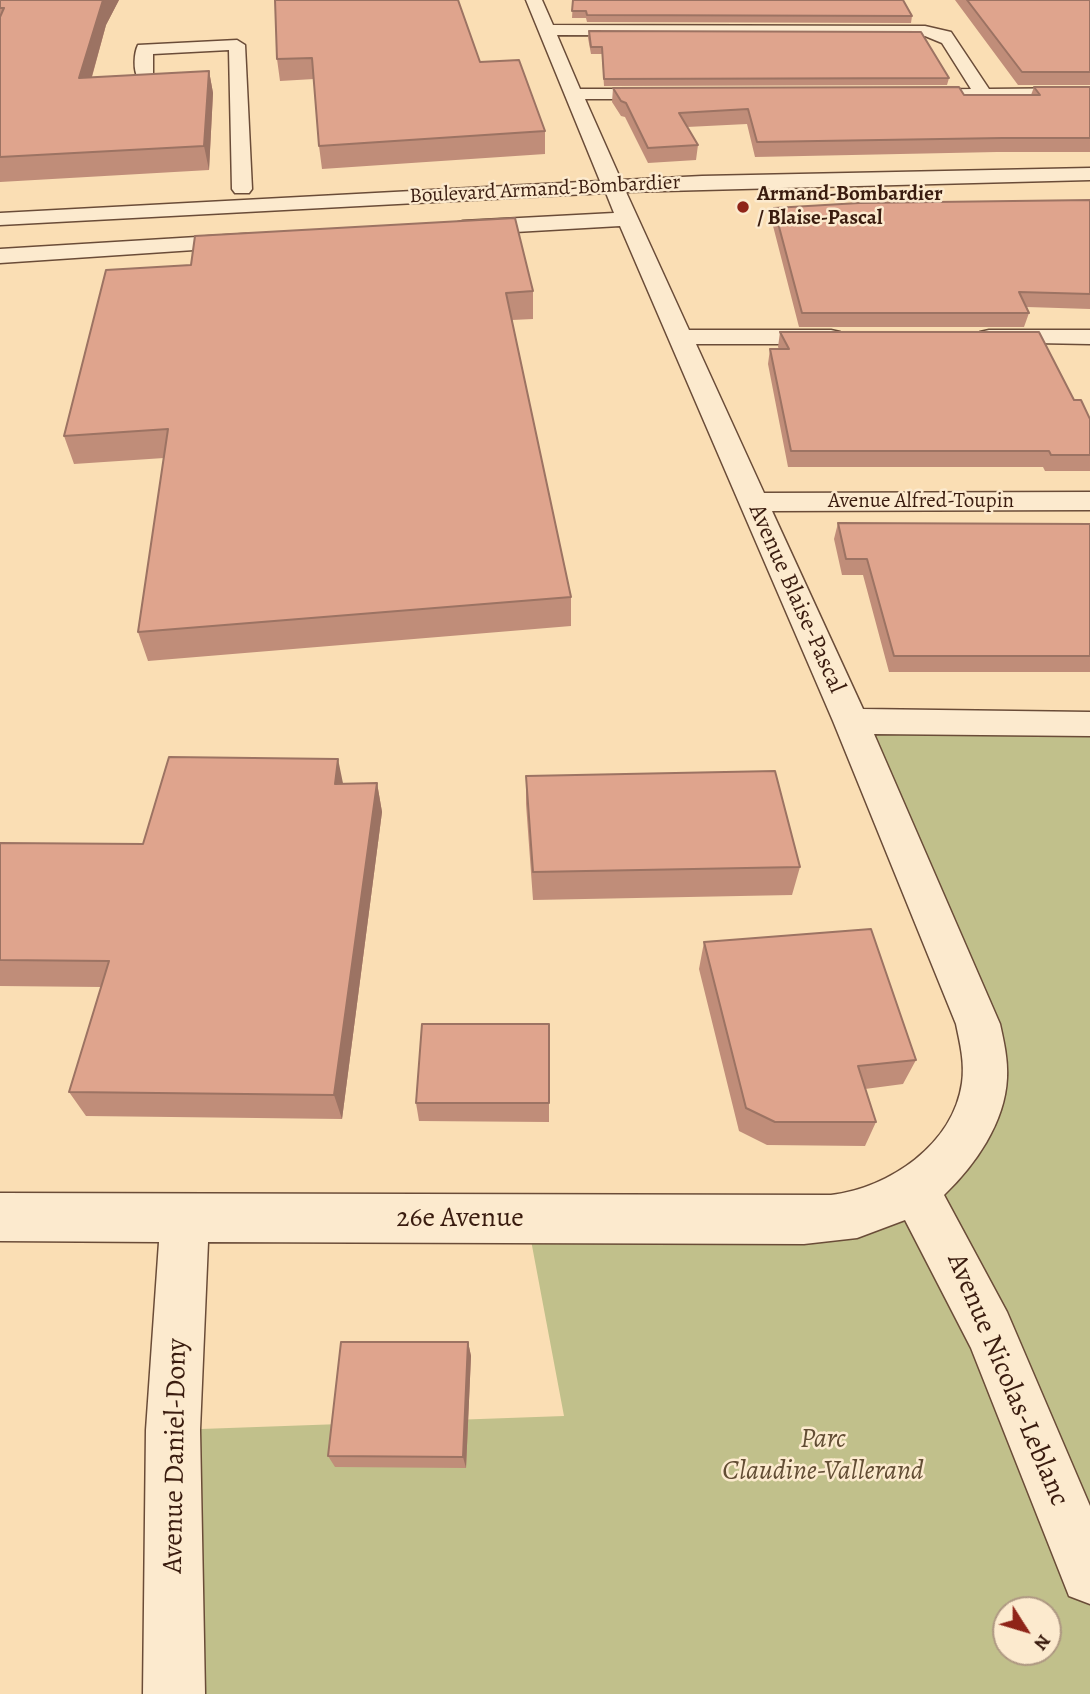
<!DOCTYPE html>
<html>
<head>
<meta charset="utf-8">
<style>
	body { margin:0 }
	#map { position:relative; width:1090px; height:1694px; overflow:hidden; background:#fadeb4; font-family:Alegreya,serif }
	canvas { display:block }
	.north { position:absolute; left:992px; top:1596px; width:70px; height:70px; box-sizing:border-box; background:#fceace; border:2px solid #ae9882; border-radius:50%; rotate:127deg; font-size:19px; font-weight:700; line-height:28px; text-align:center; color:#3a1c0f }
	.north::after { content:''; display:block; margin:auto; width:24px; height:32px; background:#8f2418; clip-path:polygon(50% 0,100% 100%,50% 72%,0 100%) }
</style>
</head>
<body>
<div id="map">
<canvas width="1090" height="1694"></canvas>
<div class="north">N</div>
</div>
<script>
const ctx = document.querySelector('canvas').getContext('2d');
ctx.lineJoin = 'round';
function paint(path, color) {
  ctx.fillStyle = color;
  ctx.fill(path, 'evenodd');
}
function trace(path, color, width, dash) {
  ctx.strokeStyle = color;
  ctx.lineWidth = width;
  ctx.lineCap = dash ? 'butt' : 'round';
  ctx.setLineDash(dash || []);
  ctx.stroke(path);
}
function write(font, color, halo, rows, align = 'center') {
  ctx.font = font + ' Alegreya,serif';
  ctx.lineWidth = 5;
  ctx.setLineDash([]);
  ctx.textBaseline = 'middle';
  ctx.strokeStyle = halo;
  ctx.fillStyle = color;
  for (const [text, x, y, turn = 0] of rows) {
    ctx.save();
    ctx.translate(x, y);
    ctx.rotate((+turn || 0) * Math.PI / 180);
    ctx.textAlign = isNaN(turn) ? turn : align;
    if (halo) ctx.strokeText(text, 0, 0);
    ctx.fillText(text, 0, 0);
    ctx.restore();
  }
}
paint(new Path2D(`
	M851,721L1090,724V1694H173V1430L564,1416L527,1219L914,1191L984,1086ZM1006,1610H1048V1652H1006Z`), '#c1c08b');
const minor = new Path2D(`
	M526,0H542L553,25L925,26L951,32L989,89L1090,88V98L905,99L902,95L911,90L971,89L942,43L925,36L557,35L580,89H666L675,94L666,99H585L621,180L702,176L1090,168V180L626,192L689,330H831L840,332L843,337L840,342L831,344H696L764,493L1090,492V510L772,511L863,709L1090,712V736L874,734L1000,1024C1004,1042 1008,1060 1007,1078C1005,1123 975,1165 944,1195L1007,1312L1090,1506V1604L1069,1596L971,1348L905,1220L857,1238L804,1244L208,1242L200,1430L205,1694H143L146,1430L159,1242L0,1241V1193L831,1195C889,1188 953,1145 962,1083C965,1063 960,1043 956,1024L833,721L620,226L463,235L455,233L452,228L455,223L463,221L614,213L606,193L0,225V213L600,181Z
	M237,40L245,45L252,189L249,193H235L232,189L229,50L153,54V74L150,78H138C133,70 134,53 138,45Z
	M246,234L254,236L257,241L254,246L0,263V249Z
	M989,330H1090V344L980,342L977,337L980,332Z`);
trace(minor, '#6a4c38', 3);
paint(minor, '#fceace');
paint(new Path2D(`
	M0,0H119L106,25L92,77L209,71L213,93L209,170L0,182Z
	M275,0L480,62L545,131V154L322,169L319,146L314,79L280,81L277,59Z
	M573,0L912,16L911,23L587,22L586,18H572Z
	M955,0H1090V85H1018Z
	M589,31L949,78L947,85L604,86L602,54H591L588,38Z
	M1034,87H1090V152H997L755,157L747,124L687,127L698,145L696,160L648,163L625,117L621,116L612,102L613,88L964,95H1031Z
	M1090,200V309L1027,307L1029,313L1024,327H799L772,222L774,208Z
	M106,270L533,291V319L512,320L571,597V626L148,661L138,632L164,458L74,464L64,436Z
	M780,332L1074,400L1090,419V471H1045L1043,467H788L768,364L770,349H779L778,347Z
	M838,523L1090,524V672H889L863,575H842L834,539Z
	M526,776L800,867L792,895L533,900L526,804Z
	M377,783L382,812L342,1119L86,1116L69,1092L101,987L0,986V843L143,844L343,784Z
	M704,942L916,1060L903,1084L865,1089L876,1122L865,1146L767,1145L739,1131L699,969Z
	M549,1024V1122L419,1121L416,1103Z
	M468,1342L471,1356L466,1468L335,1467L328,1456Z`), '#c08d79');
paint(new Path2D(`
	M103,0H119L106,25L85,101L79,78Z
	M209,71L213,93L209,170L204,146Z
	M338,759L344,788L335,784Z
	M377,783L382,812L342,1119L334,1095Z
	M468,1342L471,1356L466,1468L463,1457Z`), '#9c7363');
const building = new Path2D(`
	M0,0H103L79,78L209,71L204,146L0,157V17L4,8H0Z
	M275,0H458L480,62L519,60L545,131L319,146L312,58L277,59Z
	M573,0H903L912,16L587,15L586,11H572Z
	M967,0H1090V72H1022Z
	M589,31L921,32L949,78L604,79L602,47H591Z
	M959,87L964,95H1040L1034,87H1090V138H1002L757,142L748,109L679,113L698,145L648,148L626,103L621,101L613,88Z
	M1090,200V294L1019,292L1029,313H802L774,208L859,203Z
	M515,218L533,291L506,293L571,597L138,632L168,429L64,436L106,270L191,265L195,236Z
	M780,332H1039L1074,400H1081L1090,419V455H1051L1049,451H791L770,349H789Z
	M838,523L1090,524V656H894L867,559H846Z
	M169,757L338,759L335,784L377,783L334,1095L69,1092L109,961L0,960V843L143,844Z
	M775,771L800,867L533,872L526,776Z
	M871,929L916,1060L858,1066L876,1122H775L746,1108L704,942Z
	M422,1024H549V1103H416Z
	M341,1342H468L463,1457L328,1456Z`);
paint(building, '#dfa48d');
trace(building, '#9c7363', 2);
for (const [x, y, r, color] of [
	[743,207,7,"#8f2418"]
]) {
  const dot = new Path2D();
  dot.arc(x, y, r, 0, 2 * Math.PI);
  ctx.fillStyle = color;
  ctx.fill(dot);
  trace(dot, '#fceace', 2.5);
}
write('21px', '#3a1c0f', '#fceace', [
	["Boulevard Armand-Bombardier",545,190,-3],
	["Avenue Alfred-Toupin",921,502]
]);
write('bold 21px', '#3a1c0f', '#fceace', [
	["Armand-Bombardier",757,195],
	["/ Blaise-Pascal",757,219]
], 'left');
write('24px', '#3a1c0f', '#fceace', [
	["Avenue Blaise-Pascal",796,599,66]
]);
write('28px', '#3a1c0f', '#fceace', [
	["26e Avenue",460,1219],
	["Avenue Nicolas-Leblanc",1007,1380,67],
	["Avenue Daniel-Dony",176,1456,-89]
]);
write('italic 28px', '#624d34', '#fceace', [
	["Parc",823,1440],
	["Claudine-Vallerand",823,1472]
]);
</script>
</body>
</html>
